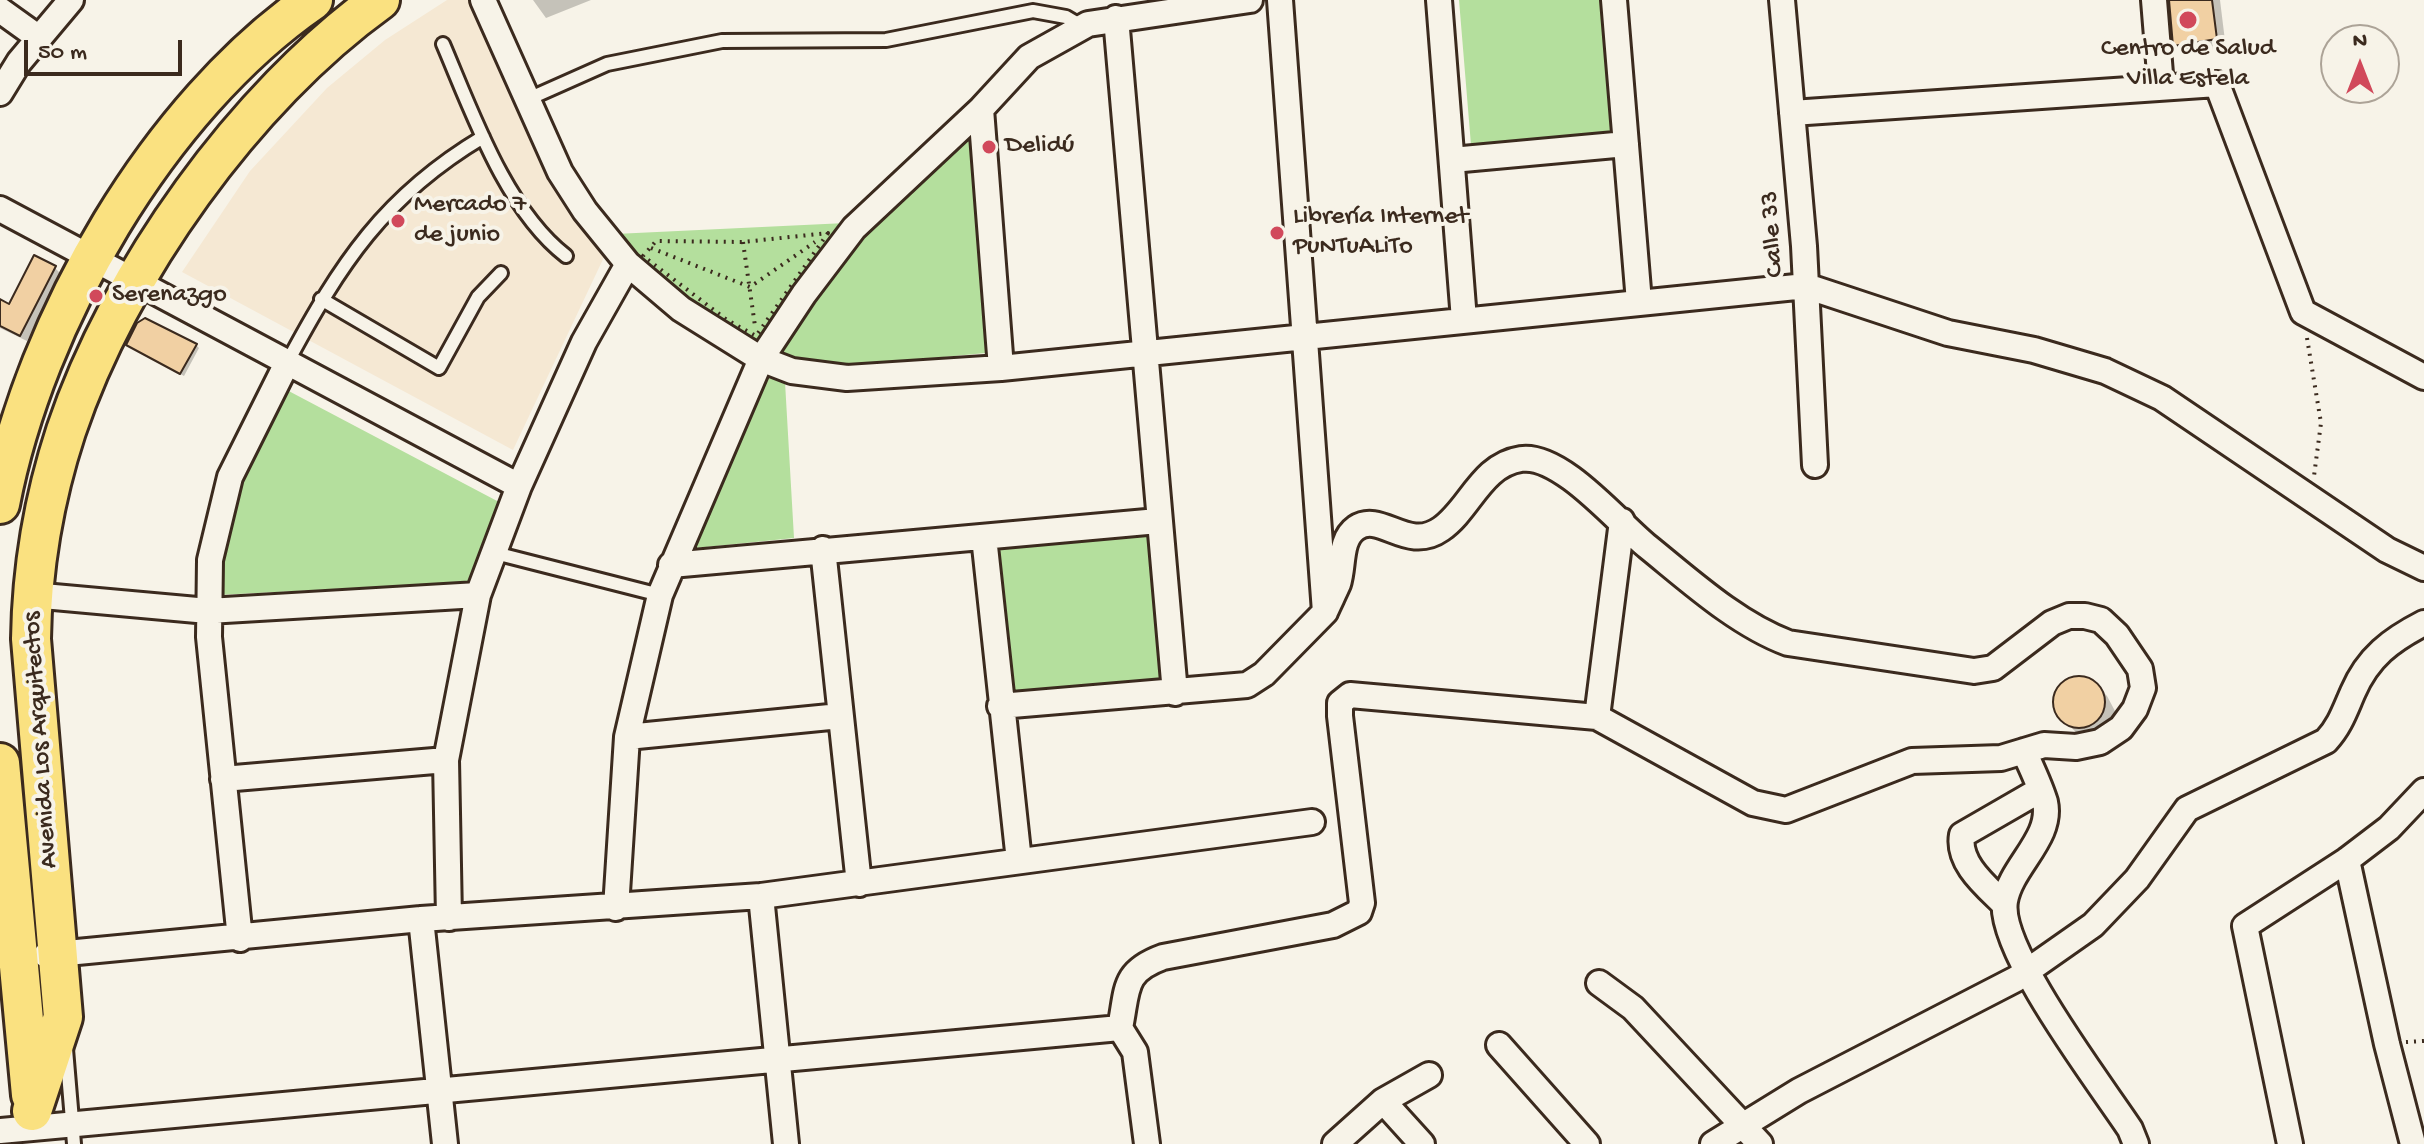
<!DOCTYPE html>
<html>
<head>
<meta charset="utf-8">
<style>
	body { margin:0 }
	#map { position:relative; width:2424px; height:1144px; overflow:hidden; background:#f7f3e8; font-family:"Gochi Hand",sans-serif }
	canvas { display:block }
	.north { position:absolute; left:2320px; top:24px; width:80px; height:80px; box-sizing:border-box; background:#f7f3e8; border:2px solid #aca397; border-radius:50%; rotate:0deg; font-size:22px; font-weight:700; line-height:32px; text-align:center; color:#3b2a1e }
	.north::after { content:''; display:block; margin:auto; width:28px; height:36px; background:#d1495b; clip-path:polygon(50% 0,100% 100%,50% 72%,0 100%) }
	.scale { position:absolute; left:24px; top:40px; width:158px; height:36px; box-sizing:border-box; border:4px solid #3b2a1e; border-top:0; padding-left:10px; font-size:24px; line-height:28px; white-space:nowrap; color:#3b2a1e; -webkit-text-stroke:6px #f7f3e8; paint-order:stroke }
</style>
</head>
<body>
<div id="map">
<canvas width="2424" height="1144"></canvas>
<div class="north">N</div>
<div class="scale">50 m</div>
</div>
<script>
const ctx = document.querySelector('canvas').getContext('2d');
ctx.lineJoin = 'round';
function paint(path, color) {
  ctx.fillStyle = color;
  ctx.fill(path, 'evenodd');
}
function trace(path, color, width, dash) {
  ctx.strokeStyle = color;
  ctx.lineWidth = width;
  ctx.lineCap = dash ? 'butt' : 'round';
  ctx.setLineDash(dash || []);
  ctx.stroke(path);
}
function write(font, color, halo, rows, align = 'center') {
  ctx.font = font + ' "Gochi Hand",sans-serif';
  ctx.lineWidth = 8;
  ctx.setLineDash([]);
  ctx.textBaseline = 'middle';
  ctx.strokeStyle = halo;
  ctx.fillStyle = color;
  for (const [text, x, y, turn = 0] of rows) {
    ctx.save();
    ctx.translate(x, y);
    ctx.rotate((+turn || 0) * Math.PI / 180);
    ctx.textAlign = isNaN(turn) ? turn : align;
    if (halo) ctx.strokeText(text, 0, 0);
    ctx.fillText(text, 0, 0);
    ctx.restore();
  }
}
paint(new Path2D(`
	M447,0H468L555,187L605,255L513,450L182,272L250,171L327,88L385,40Z`), '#f5e8d3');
paint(new Path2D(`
	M1459,0H1610L1621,132L1471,145Z
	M976,121L996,352L849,366L780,354L833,274L905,191Z
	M846,223L753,344L678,291L615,234Z
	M769,378L785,382L794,538L687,549L721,469Z
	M283,388L499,502L472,582L218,595L224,535L246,459Z
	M1147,534L1162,678L1011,694L996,550Z`), '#b4df9d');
paint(new Path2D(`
	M533,0H591L546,18Z
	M2171,0H2220L2226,49L2185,55L2175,45Z
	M55,268L61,274L27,341L0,328V302L10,306Z
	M196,345L199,348L184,376L131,348Z
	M2081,678L2097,685L2107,696L2115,711L2110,728L2078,734L2061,718L2056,695L2065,683Z`), '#0003');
const building = new Path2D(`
	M2169,0H2212L2217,39L2173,46Z
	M34,255L56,266L20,336L0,326V299L9,304Z
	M145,318L197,344L180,374L126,345L137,323Z
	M2053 702a26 26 0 1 1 52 0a26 26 0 1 1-52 0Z`);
paint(building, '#f1d0a3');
trace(building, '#3b2a1e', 2);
const lane = new Path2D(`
	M443,44C472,112 506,210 566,256
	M526,100L607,64L722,41L886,40L1033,11L1066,17L1083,27
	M321,299L439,368L478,297L501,273
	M287,363C340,264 384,196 483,137
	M495,553L660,595
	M66,1049L74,1144`);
const street = new Path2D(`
	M483,0L560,172L585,211L628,264L681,309L761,359L792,371L847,378L1001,368L1806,286L1948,333L2034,350L2105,371L2162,398L2387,550L2424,568
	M1439,0L1464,320
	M1614,0L1639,302
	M1782,0L1804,246L1815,465
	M2154,0L2161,86
	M0,10L39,38
	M1116,18L1175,693
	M0,93L19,62L71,0
	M981,109L1001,368
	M1792,113L2217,84L2303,312L2424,377
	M1452,160L1626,144
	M0,209L519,486
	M984,537L1019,861
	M823,549L859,884
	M671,565L1158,521
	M32,595L208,611L478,595
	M1000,706L1247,685L1264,674L1325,612L1280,0
	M1597,717L1622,521
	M627,737L840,716
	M2024,751C2031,767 2040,785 2045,802C2053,838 2011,866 2005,901C1997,949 2101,1085 2130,1129L2136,1144
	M223,779L446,760
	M2347,860L2387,1044L2413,1144
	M761,896L786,1144
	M2004,904C1986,886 1957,863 1962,835L2040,790
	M616,908L627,737L660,595L761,359L804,294L854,228L981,109L1029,57L1088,24L1250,0
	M449,918L446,760L478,595L519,486L584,342L628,264
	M421,919L445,1144
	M240,939L209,637L210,560L230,477L287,363
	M46,955L421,919L761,896L1312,822
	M1599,983L1633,1008L1760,1144
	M1499,1045L1587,1144
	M1383,1101L1422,1144
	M0,1131L1120,1028
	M1147,1144L1135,1052L1120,1028C1128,989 1122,972 1163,957L1333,925L1359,912L1362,903L1340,716V703L1350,695L1597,717L1753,803L1786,810L1912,761L2001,758L2044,745L2076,747L2100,742L2121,728L2135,709L2143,688L2140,669L2117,635L2101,620L2085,616H2069L2052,623L1993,668L1974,671L1788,643C1737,624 1690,581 1648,547C1619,524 1561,453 1521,459C1481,465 1470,509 1441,529C1407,553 1381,511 1356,528C1339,540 1344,566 1338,584C1334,593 1329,603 1325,612
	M1335,1144L1383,1101L1429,1075
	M1713,1144L1799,1091L2016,979L2093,925L2137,879L2187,809L2326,741C2340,726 2345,710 2353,692C2368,657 2391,640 2424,623
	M2290,1144L2245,926L2347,860L2389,828L2424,791`);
const primary = new Path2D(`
	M0,504C35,321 158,107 313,0
	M0,763L31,1095
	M32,1111L63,1017L31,639C32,569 44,498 66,431C119,273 245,97 380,0`);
trace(lane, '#3b2a1e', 18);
trace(street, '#3b2a1e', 30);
trace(primary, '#3b2a1e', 44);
trace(new Path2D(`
	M828,233L756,336L727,320L643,256L656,241L743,242Z
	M743,242L755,326
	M651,248L750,287L815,242
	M2307,338L2321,423L2314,476
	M2406,1042L2424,1041`), '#3b2a1e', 4, [2, 6]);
trace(lane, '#f7f3e8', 12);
trace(street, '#f7f3e8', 24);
trace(primary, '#fae180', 38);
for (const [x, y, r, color] of [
	[2188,20,10,"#d1495b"],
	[989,147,8,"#d1495b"],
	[398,221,8,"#d1495b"],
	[1277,233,8,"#d1495b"],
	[96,296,8,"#d1495b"]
]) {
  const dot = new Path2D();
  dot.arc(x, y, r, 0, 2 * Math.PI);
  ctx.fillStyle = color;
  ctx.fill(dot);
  trace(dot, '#f7f3e8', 3);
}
write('26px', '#3b2a1e', '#f7f3e8', [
	["Centro de Salud",2188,50,"center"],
	["Villa Estela",2188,80,"center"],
	["Delidú",1005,147],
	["Mercado 7",414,206],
	["de junio",414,236],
	["Librería Internet",1293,218],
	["PuNTuALiTo",1293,248],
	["Serenazgo",112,296]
], 'left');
write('26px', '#3b2a1e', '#f7f3e8', [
	["Calle 33",1774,234,-94],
	["Avenida Los Arquitectos",42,740,-94]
]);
</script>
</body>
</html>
